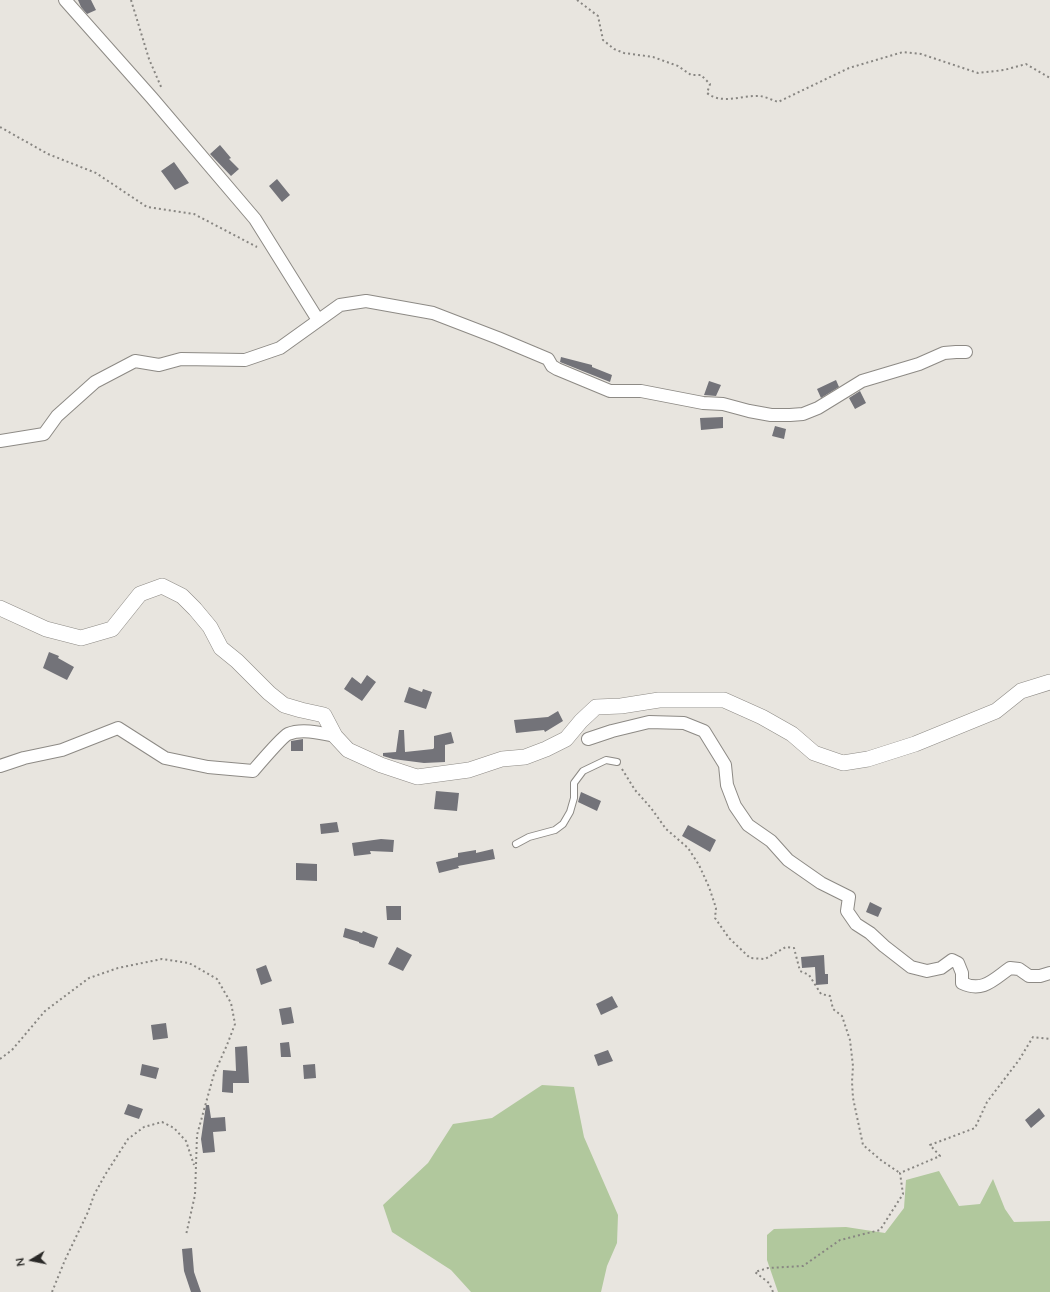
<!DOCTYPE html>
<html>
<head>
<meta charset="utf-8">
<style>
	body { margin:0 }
	#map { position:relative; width:1050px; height:1292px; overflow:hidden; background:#e8e5df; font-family:Lato,sans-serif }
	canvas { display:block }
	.north { position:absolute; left:12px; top:1240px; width:40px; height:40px; -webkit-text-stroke:3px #e8e5df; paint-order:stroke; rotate:260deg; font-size:11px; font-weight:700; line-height:16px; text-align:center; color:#2a2927 }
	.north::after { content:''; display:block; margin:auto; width:14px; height:18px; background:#2a2927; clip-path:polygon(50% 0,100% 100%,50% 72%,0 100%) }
</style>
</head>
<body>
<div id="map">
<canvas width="1050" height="1292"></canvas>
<div class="north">N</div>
</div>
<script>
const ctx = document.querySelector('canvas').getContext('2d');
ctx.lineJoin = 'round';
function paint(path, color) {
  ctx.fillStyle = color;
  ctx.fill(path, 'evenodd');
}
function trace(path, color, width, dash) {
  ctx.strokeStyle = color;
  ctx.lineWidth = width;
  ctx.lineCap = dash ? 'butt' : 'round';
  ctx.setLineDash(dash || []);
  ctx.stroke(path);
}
paint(new Path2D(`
	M542,1085L574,1087L584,1137L618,1215L617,1243L607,1266L601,1292H471L451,1270L392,1232L383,1205L428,1163L453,1124L492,1118Z
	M939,1171L959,1206L980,1204L993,1179L1005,1209L1014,1222L1050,1221V1292H778L767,1260V1235L774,1229L846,1227L885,1233L904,1208L906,1180Z`), '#b1c89d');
paint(new Path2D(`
	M78,0H91L96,10L87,14L81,7Z
	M220,145L231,158L229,159L239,169L231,176L210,154Z
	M174,162L189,183L175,190L161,171Z
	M277,179L290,195L282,202L269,186Z
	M561,357L592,365V367L612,375L610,382L560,362Z
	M836,380L839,387L821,398L817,389Z
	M709,381L721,385L716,396L704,395Z
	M860,391L866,403L855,409L849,398Z
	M723,417V428L701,430L700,418Z
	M775,426L786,429L784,439L772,436Z
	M49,652L59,656L58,658L74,667L67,680L43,668Z
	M367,675L376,682L362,701L344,689L352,677L361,684Z
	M409,687L422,692L423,689L432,692L426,709L404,702Z
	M558,711L563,721L545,732L544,730L516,733L514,720L548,717Z
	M399,730H404L405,752L433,749L434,748V736L451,732L454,743L445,745V762L424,763L393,759L383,756V753L396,752Z
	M303,739V751H291V741Z
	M436,791L459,793L457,811L434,809Z
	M581,792L601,801L597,811L578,802Z
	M337,822L339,832L321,834L320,824Z
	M688,825L716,840L710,852L682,836Z
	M381,839L394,840L393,852L370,851L371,854L354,856L352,843Z
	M493,849L495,859L458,866L459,868L439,873L436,862L458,857V853L476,850V853Z
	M296,863L317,864V881L296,880Z
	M870,902L882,908L878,917L866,912Z
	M386,906H401V920H387Z
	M345,928L362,933L363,931L378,937L374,948L359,943V942L343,937Z
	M397,947L412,955L403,971L388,964Z
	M824,955L825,974H828V984L816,985L815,967L802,968L801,957Z
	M266,965L272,981L261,985L256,969Z
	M612,996L618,1007L601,1015L596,1004Z
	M291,1007L294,1023L282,1025L279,1009Z
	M166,1023L168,1038L153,1040L151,1025Z
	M289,1042L291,1057H281L280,1043Z
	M247,1046L249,1083H233V1093L222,1092L223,1070L236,1071L235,1047Z
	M608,1050L613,1061L598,1066L594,1055Z
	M142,1064L159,1068L156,1079L140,1075Z
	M315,1064L316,1078L304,1079L303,1065Z
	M128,1104L143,1109L139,1119L124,1114Z
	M206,1105H209L211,1118L225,1117L226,1131L213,1132L215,1152L203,1153L201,1139Z
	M1039,1108L1045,1116L1031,1128L1025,1120Z
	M192,1248L194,1272L201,1292H191L184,1271L182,1249Z`), '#737379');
const service = new Path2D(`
	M516,844L529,837L555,830L563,824L570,812L574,798V783L583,771L606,760L617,762`);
const minor = new Path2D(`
	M65,0L152,98L255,219L318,320
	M0,441L44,434L57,416L95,382L135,361L159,365L181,359L245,360L280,348L340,305L366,301L433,313L498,338L548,359L552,366L557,369L610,391H641L703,403L723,404L749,411L771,415H790L803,414L818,408L862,381L919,364L944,353L956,352H966
	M588,739L612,731L649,722L684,723L704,731L725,765L727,785L735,806L748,825L771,841L788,860L821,883L849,897L847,911L856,924L870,933L884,946L911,967L927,971L941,968L952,960L958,963L962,973V983C983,993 994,979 1010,968L1019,969L1029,976H1040L1050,973
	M0,766L24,758L62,750L118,728L165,758L208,767L253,771C259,764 282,737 288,734C302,728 321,733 335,736`);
const tertiary = new Path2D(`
	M0,608L46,629L81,638L112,629L140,594L162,586L182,596L195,609L210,627L221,648L237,661L269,693L284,705L301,710L324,715L335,736L348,750L381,765L417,777L469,770L502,759L525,757L546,749L566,739L581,721L596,707L621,706L659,700H724L762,717L792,734L814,753L843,763L868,759L915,744L996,711L1021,691L1050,682`);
trace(service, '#8d8a85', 8);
trace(minor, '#8d8a85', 14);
trace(tertiary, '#8d8a85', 16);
trace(new Path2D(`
	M131,0L149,59L162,89
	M577,0L598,16L603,40L614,49L624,53L653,57L678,66L691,75H701L710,84L707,93C722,105 742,95 760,96C766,97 772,100 778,102L849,68L903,52L921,54L978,73L1004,70L1026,64L1050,78
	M0,127L48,154L96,173L147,207L194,214L257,247
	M622,769L635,790L651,808L666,829L688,848L699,865L709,887L716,908L715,918L729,938L750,958L765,959L786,947L794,948L800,971L809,975L821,994L830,996L833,1009L842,1016L850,1040L853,1066L852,1082L853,1098L863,1145L882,1161L900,1173
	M0,1059L12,1050L45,1011L89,978L118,968L162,959L189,963L217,979L231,1003L235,1024L227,1045L214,1074L197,1135L195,1195L186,1235
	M52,1292L65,1260L88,1212L94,1195L105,1175L128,1139L144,1127L162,1122L174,1128L186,1141L194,1165
	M773,1292L769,1283L755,1272L768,1268L803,1266L840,1240L880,1230L903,1194L900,1173L940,1156L930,1145L975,1128L987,1102L1019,1060L1033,1037L1050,1039`), '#888682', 2, [2, 3]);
trace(service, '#fff', 6);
trace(minor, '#fff', 12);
trace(tertiary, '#fff', 15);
</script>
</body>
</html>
